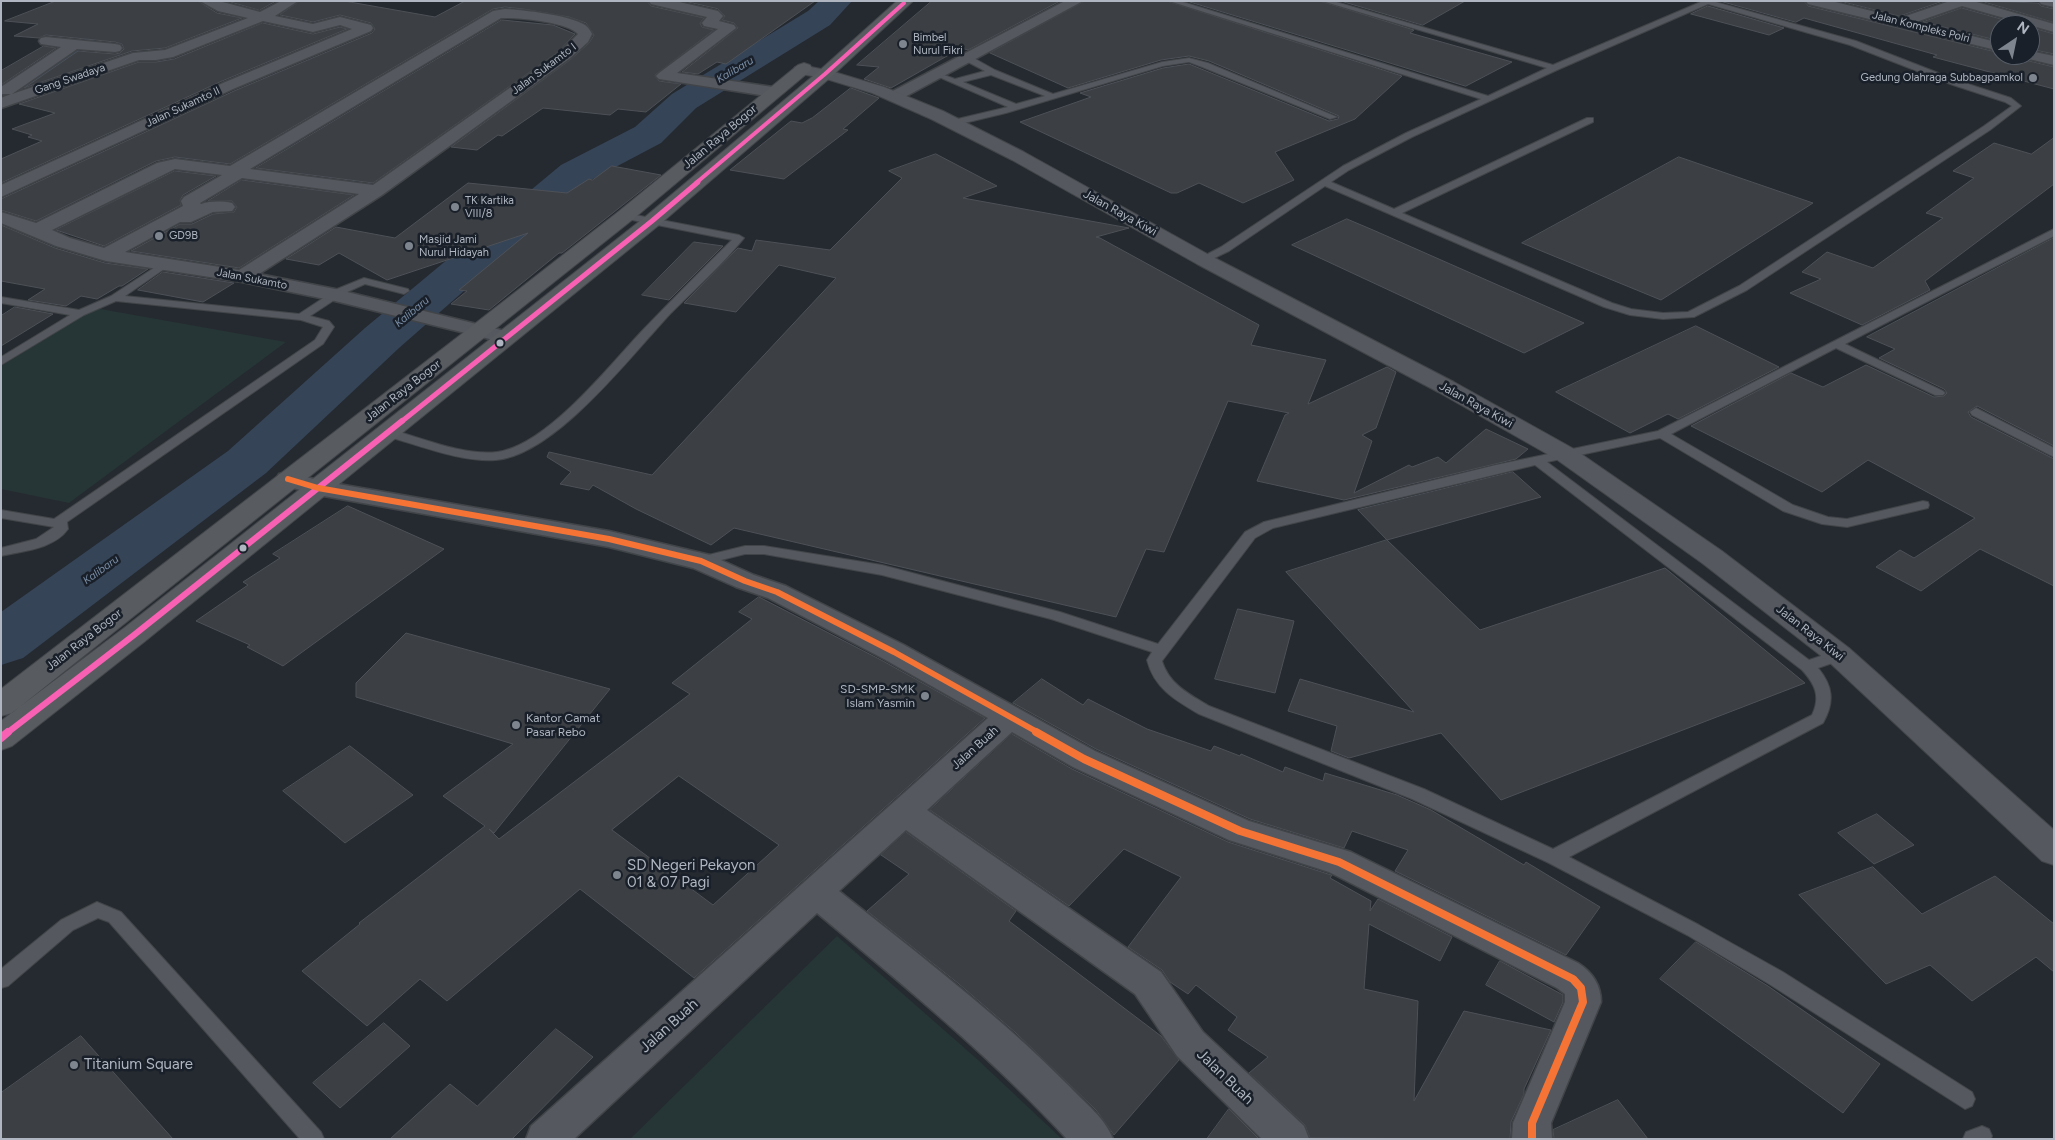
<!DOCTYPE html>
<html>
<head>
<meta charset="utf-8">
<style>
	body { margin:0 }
	#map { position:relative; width:2055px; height:1140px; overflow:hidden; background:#252a30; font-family:Figtree,sans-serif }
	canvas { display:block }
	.frame { position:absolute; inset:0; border:2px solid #afb6c1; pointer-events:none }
	.north { position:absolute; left:1990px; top:15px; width:50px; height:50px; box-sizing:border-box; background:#1a2029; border:1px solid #565c66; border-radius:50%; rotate:34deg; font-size:14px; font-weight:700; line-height:20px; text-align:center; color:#afb6c1 }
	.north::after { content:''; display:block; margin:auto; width:18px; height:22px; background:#7f858e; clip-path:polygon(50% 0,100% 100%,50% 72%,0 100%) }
</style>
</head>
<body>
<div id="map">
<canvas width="2055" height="1140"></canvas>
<div class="frame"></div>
<div class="north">N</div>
</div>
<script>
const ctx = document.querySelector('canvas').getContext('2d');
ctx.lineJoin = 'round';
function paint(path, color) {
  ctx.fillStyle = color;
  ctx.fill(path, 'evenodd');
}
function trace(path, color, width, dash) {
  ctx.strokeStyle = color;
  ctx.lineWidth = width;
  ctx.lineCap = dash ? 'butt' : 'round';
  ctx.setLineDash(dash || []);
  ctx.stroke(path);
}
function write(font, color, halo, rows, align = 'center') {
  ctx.font = font + ' Figtree,sans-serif';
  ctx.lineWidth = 5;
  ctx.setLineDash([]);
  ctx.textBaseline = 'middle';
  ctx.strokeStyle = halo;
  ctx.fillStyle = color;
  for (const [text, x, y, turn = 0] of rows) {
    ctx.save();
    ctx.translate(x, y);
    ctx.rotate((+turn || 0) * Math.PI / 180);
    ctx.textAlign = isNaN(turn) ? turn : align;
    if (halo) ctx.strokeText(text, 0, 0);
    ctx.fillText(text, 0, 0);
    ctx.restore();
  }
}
paint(new Path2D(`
	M95,308L286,342L69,503L1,489V366Z
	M837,936L977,1059L1062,1139H630Z`), '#263536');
trace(new Path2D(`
	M6,97L61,61L88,40L100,35`), '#364458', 5.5);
paint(new Path2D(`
	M819,1H852L830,25L696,108L661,143L589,181L399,348L266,473L23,658L1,665V612L228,451L365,328L561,165L635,127L672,94L808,11Z`), '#364458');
const building = new Path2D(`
	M56,1H198L217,13L242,18L165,48L132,51L24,88L78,51L115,54L120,53L124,49L122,44L115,42L46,35L39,38L14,36L38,24L5,21Z
	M227,1H276L260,10Z
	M300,1H344L435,17L465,1H647L651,6L704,18L700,23L702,27L714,30L655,75L659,81L681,84L646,112L618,109L610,115L543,108L502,136L498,135L477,150L451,147L570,60L589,43L594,35L586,23L569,17L523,9L505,7L493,9L230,164L175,157L156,161L36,221L1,210V199L234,91L372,33L375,29L371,23L340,15L313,22L280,15Z
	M684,1H815L726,64L717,62L698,74L682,72L738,28L734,23L722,20L725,16L718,9Z
	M932,1H1060L968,50L961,48L891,88L864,79L879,67L857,65Z
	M1085,1H1167L1402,76L1355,119L1275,152L1294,180L1243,203L1199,183L1177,193H1171L1020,122L1091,97L1080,93L1163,68L1189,64L1329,121L1338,119L1339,116L1209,61L1189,56L1161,60L1068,88L990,53Z
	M1187,1H1320L1414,30L1410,33L1512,62L1466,86Z
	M1341,1H1465L1423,25Z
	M1720,1H1804L1808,6L2000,53V55H2021L2025,60L2054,67V89L1933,57L1937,55L1804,18L1796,22Z
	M1840,1H1943L1900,16Z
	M1981,1L2038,3L2041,6L2054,9V22Z
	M1708,6L1784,28L1769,35L1691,14Z
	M1962,8L2022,25H2000V41L1923,22Z
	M502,20L553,25L575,34L558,52L373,183L256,168Z
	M263,23L313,34L340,27L347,29L222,81L1,183V159L42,141L28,137L32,135L12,129L55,113L19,104L139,62H156L174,59Z
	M2030,27L2054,34V54L2030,49Z
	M44,46L56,48L1,85V71Z
	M851,88L879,98L843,129L848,130L784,179L730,170L791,121L802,123L812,118Z
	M2054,138V184L1925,281L1930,290L1862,325L1790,293L1821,279L1802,272L1827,252L1873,268L1943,218L1926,213L1974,178L1953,171L1994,143L2031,154Z
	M936,154L997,186L963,198L1129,228L1096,237L1100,238L1259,325L1251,345L1326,360L1308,404L1387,367L1396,372L1376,428L1362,435L1372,441L1354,493L1409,465L1412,467L1438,457L1446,463L1486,429L1528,449L1516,459L1344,500L1257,481L1285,415L1289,413L1228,401L1164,552L1146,549L1116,617L734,528L711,545L636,509L593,485L589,490L560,484L571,472L547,457L549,452L652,475L836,278L779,265L736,312L684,303L738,248L752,251L756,240L830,250L902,178L889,171Z
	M1679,157L1813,203L1661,300L1522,243Z
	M612,166L661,175L562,253H559L489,310L451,304L467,291L459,290L528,233L387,280L339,253L319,265L286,259L336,227L395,238L468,183L567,193L589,179L592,180Z
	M175,171L216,176L183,195L180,200L181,205L104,246L56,230Z
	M242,180L354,195L239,268L131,251L180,224H192L213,214L234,212L237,207L232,201H208Z
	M1347,219L1373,230L1584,323L1524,353L1292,245Z
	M1,225L55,248L105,263L148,269L122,286H119L97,299L81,296L66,306L28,300L45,289L1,281Z
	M2054,238V446L1977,406L1968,412L1971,417L2054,459V586L1980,549L1921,591L1876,567L1900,550L1914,558L1975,518L1868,460L1822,492L1691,426L1791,373L1823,387L1866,365L1934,397L1944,396L1947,393L1944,389L1879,358L1895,349L1867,337Z
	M694,242L723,246L669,300L642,295Z
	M163,272L234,283L203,302L138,290Z
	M15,307L53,314L1,346V316Z
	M1696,326L1779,367L1678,419L1668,414L1630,433L1556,392Z
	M1513,472L1541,497L1387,540L1358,510Z
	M348,506L444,549L283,666L247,647L250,645L196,621L248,585L243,582L280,558L273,554Z
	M1387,540L1480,630L1665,568L1805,683L1501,800L1441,733L1349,758L1331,751L1337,726L1288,711L1300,679L1414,712L1286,572Z
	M759,597L883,661L985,718L694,978L580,889L447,1001L420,979L367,1026L302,971L360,924L359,923L485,826L443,796L513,744L356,697V683L406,633L610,689L494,833L489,829L499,839L690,694L672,683L752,619L739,612ZM679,776L779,845L713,905L612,830Z
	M1238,609L1294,621L1275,693L1215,679Z
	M1042,679L1083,705L1088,699L1147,729L1211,751L1214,746L1240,756L1241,754L1283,772L1285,767L1323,781L1325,773L1397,795L1431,810L1524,865L1526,862L1600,907L1566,955L1395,871L1408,850L1352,831L1344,848L1250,819L1096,749L1013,703Z
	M1012,734L1072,769L1228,842L1328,874L1332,875L1330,878L1371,901L1370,911L1378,899L1452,937L1440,961L1369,924L1364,989L1418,1001L1414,1101L1464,1011L1551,1030L1524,1089V1094L1511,1122L1510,1139L1310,1138L1305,1125L1249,1073L1268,1057L1228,1030L1237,1017L1196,985L1188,994L1170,982L1162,970L1128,947L1181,877L1124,849L1069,906L930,810Z
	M350,746L413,795L345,843L283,791Z
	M1877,814L1914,845L1874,864L1838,833Z
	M906,832L1016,911L1009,921L1161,1036L1179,1060L1114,1135L1096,1110L1016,1033L959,984L867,911L909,874L881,855Z
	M1873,867L1922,914L1995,876L2054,924V972L2036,957L1972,1001L1930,965L1886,984L1799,895Z
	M1696,942L1768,986L1880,1064L1843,1113L1660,979Z
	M1500,961L1563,995V1002L1554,1022L1486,985Z
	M384,1023L410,1046L340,1108L313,1083Z
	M556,1029L593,1057L512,1139H390L450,1084L477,1106Z
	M81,1036L173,1139H1V1093Z
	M1618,1100L1648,1139H1554L1553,1130Z
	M1229,1109L1259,1139H1207Z`);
paint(building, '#3c4045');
trace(building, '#4d5157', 1);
const service = new Path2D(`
	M1169,1H1180L1488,96L1547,68L1322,1H1333L1553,65L1703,1H1712L1856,41L1959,81L2011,98L2021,106L1990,130L1747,290L1694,317L1663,319L1630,315L1604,307L1325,186L1229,251L1204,263L1199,260L1200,258L1221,247L1343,166L1406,133L1481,99ZM1708,4L1850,45L1953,85L2005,102L2012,106L1984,126L1739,286L1688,312L1663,313L1631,309L1612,303L1402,213L1593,122V118H1587L1394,209L1331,182L1349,170L1412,137L1557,70Z
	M964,56H970L995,70L1053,94L1162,62L1189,58L1208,63L1337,117L1330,119L1202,67L1189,62L1163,66L1006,113L952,126L949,125V121L1008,107L932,74L936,72L955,79L985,71L964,60ZM991,75L1045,96L1016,104L963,82Z
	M625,213L739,235L744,238C723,264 694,290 670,314C630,357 555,455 496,460C461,463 416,444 382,435L380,432L386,428C419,437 463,456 497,452C546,446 608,367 641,332C671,301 701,270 732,240L622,218V214Z
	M2054,229V236L1845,344L1943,391L1945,393L1943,395H1935L1836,348L1671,434L1793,505L1828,517L1847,519L1923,501L1928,502L1929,505L1928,508L1847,527L1822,524L1783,511L1660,438L1547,462L1809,660L1839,650L1844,651L1846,655L1844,659L1818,668C1833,686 1835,702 1823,723L1569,857L1699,925L1783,972L1972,1092L1975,1099L1972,1106L1965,1109L1769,984L1687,935L1547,862L1412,799L1199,714C1175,700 1154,688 1147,660L1152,652L1051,619L882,575L764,554H745L701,565L696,564L694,561L696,558L745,546H764L882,565L1060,612L1158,644L1245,532L1264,522L1496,465L1658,431ZM1535,465L1802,670C1815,684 1821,697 1812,715L1553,849L1424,789L1209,706C1189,694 1169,684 1162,661L1255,538L1273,528Z
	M166,260L170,261V265L125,296L299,314L337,289L364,278L408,289L409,291L404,294L365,284L345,293L310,316L329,321L334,327L323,344L67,522L68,529C54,549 23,551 1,556V548L36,539L54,527L1,518V510L54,519L315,340L323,327L301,320L116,301L84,315L1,365V357L70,315L1,303V297L79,310L111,296Z
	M1976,408L2054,448V457L1972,415L1970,412Z
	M97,902L121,912L321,1132L324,1139H300L109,922L98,918L73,930L8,986L1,988V969L61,920Z
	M1982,1126L1989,1129L1992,1136L1991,1139H1963L1966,1132Z`);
const minor = new Path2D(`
	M200,1H219L260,12L281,1H298L275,16L313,24L340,17L371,25L373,28L371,31L233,89L1,197V185L223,83L352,29L340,25L313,32L263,21L173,57L156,60H139L1,108V98L11,94H1V87L61,47L41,44L39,41L41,38L46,37L115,44L120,45L122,48L120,51L115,52L77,49L12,94L133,53L165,50L248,18L218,11Z
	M649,1H675L718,11L723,16L719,21L734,25L736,28L677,73L773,87L778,89L781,92L778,95L773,97L659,79L656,76L659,73L718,29L704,26L702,23L707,17L651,4Z
	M1065,1H1083L901,99H889L887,96L889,93Z
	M1806,1H1831L1900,18L1950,1H1973L2054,24V32L1962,6L1916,22L2000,43V51L1808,4Z
	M2039,1H2054V7L2041,4Z
	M505,9C524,10 569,15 585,25C588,27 590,30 592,34L588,42L569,59L382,195L259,274L335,289L513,333L517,337L513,341L506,343L335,301L242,282L106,261L56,246L1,223V212L36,223L157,163L175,159L230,166L493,11ZM501,18C517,17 568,22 578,34L559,53L373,185L250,169ZM175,169L222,175L184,197L181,201L183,206L104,248L70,238L52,230ZM242,178L359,194L239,270L125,252L180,222H191L213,212L232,211L235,207L232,203C222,201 211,201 201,204L200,203Z
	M2030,51L2054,56V65L2025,58L2023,55H2030Z
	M288,472L321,481L609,531L710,555L754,575L786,586L904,645L1095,751L1249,821L1351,852L1578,963C1592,972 1601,985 1601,1002L1551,1123L1552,1139H1512L1513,1123L1565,1002V994L1557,988L1329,872L1229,840L1073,767L1012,732L927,810L1161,972L1203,1032L1304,1126L1309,1139H1262L1177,1056L1135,994L906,830L839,891C918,954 999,1015 1070,1087C1085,1103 1105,1118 1113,1139H1067C990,1056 903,985 817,913L574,1139H526L531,1126L988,718L884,659L768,598L736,587L693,568L609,547L318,495L279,484L276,479L279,474Z`);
const tertiary = new Path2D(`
	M801,65L831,71L884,87L943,111L1024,152L1211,256L1454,382L1574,449L1722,551L1849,648L2054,830V865L2042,861L1829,662L1702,563L1556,459L1438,392L1197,264L1012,160L931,119L872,93L823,78L795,73L793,70L795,67Z`);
const trunk = new Path2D(`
	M897,1H913L831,77L659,225L144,642L12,746L1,750V721L124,628L645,217L819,71Z
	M804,63L810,65L812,68L810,71L632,220L12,713L1,716V689L472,326L618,212L798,65Z`);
trace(service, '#414549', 2);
trace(minor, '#414549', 3);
trace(tertiary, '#414549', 2);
trace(trunk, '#42464b', 2);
paint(service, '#55585e');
paint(minor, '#55585e');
paint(tertiary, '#55585e');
paint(trunk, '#585c60');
trace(new Path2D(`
	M696,183L825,74L904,3`), '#f860b3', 4);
trace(new Path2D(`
	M401,422L652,221L698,182`), '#f860b3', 5);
trace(new Path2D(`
	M7,733L134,635L402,421`), '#f860b3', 6);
trace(new Path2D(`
	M1,738L8,732`), '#f860b3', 8);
trace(new Path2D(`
	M288,479L318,488L609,539L701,561L745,581L777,592L894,652L1039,733`), '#f57335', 6);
trace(new Path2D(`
	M1036,732L1084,759L1240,831L1339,862L1573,979L1581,988L1583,1002L1532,1123V1139`), '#f57335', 8);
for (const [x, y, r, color] of [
	[903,44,5,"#7f858e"],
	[2033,78,5,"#7f858e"],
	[455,207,5,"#7f858e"],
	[159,236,5,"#7f858e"],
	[409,246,5,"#7f858e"],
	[500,343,4.5,"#afb6c1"],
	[243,548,4.5,"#afb6c1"],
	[925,696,5,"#7f858e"],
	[516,725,5,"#7f858e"],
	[617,875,5,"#7f858e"],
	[74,1065,5,"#7f858e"]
]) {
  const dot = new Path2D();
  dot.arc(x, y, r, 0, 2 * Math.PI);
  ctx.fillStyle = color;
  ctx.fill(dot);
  trace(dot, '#1a2029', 2);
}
write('11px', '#afb6c1', '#1a2029', [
	["Jalan Kompleks Polri",1921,27,14],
	["Jalan Sukamto I",544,69,-37],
	["Gang Swadaya",70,79,-19],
	["Jalan Sukamto II",183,107,-25],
	["Jalan Sukamto",252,279,11]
]);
write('11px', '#afb6c1', '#1a2029', [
	["Bimbel",913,38],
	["Nurul Fikri",913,51],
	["Gedung Olahraga Subbagpamkol",2023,78,"right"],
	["TK Kartika",465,201],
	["VIII/8",465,214],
	["GD9B",169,236],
	["Masjid Jami",419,240],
	["Nurul Hidayah",419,253]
], 'left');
write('italic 11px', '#7a8ea7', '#1a2029', [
	["Kalibaru",735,70,-31],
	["Kalibaru",412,312,-40],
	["Kalibaru",101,570,-36]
]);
write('12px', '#afb6c1', '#1a2029', [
	["Jalan Raya Bogor",720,137,-40],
	["Jalan Raya Kiwi",1120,213,29],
	["Jalan Raya Bogor",403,391,-38],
	["Jalan Raya Kiwi",1476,405,29],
	["Jalan Raya Kiwi",1810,633,38],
	["Jalan Raya Bogor",84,640,-38],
	["Jalan Buah",975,748,-42]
]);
write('12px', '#afb6c1', '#1a2029', [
	["SD-SMP-SMK",915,689],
	["Islam Yasmin",915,703],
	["Kantor Camat",526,718,"left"],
	["Pasar Rebo",526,732,"left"]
], 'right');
write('15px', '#afb6c1', '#1a2029', [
	["SD Negeri Pekayon",627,866],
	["01 & 07 Pagi",627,883],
	["Titanium Square",84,1065]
], 'left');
write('15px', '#afb6c1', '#1a2029', [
	["Jalan Buah",669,1026,-42],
	["Jalan Buah",1225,1077,44]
]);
</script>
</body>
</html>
